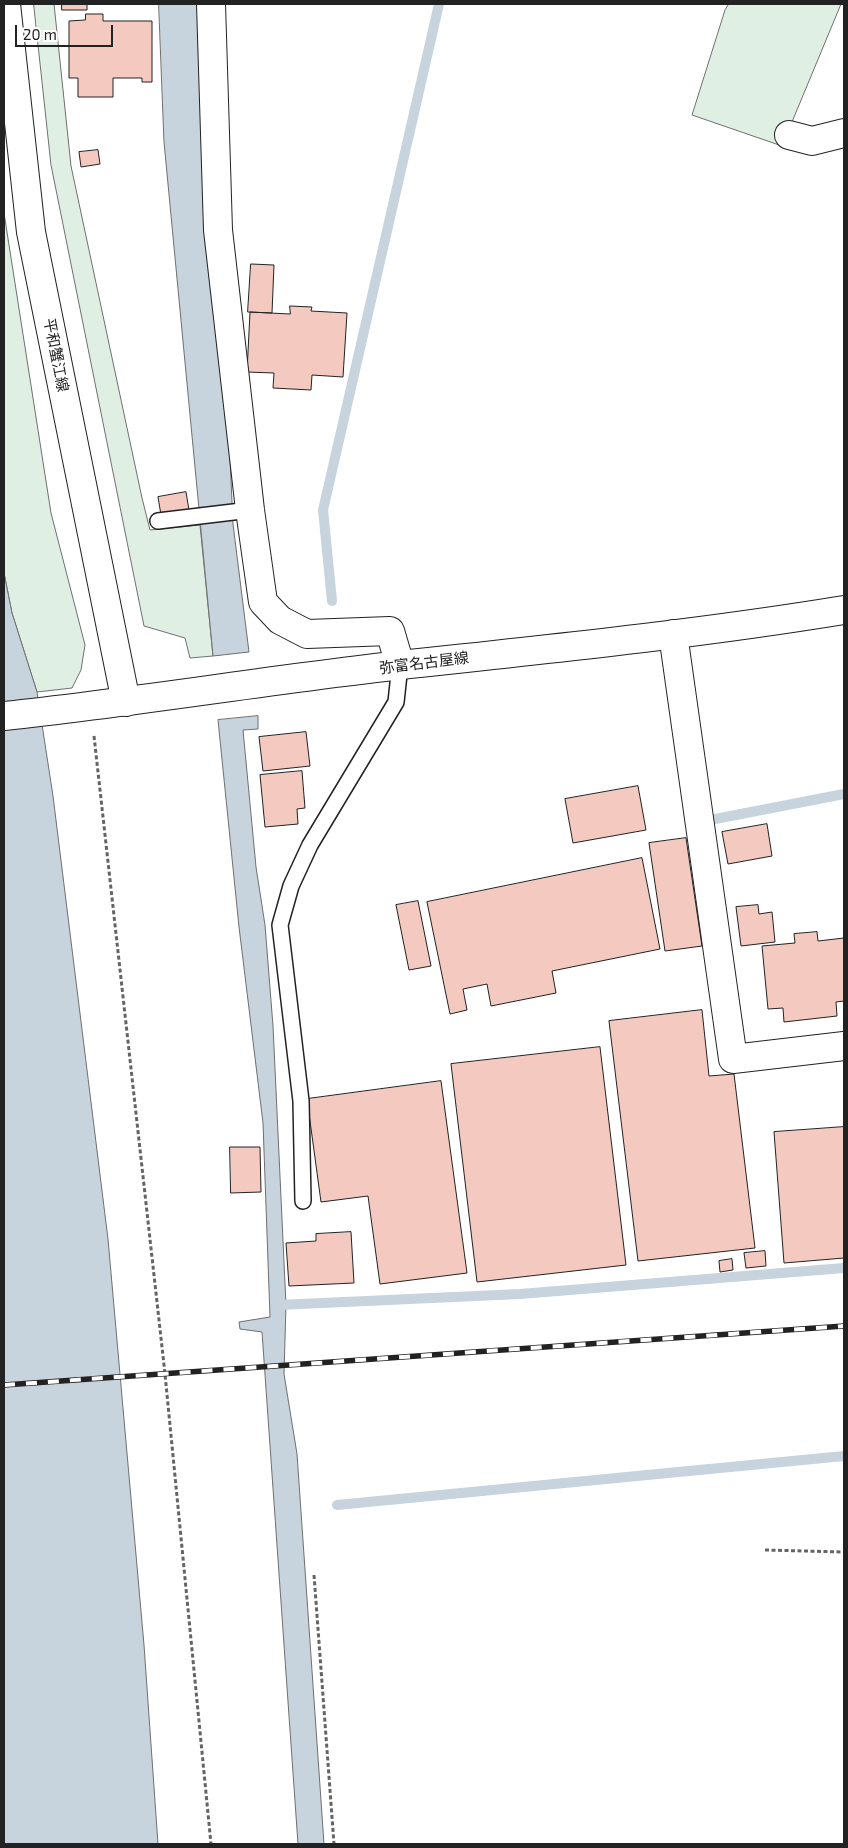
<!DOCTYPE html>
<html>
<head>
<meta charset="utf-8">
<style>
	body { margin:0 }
	#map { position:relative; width:848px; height:1848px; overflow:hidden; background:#fff; font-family:"Exo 2",sans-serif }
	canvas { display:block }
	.frame { position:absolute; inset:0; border:5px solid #222; pointer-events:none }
	.scale { position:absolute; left:15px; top:25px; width:98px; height:22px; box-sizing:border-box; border:2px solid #222; border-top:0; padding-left:6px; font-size:15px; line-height:18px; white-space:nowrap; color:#222; -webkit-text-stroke:4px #fff; paint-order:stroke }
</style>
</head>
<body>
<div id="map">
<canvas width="848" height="1848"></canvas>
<div class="frame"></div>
<div class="scale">20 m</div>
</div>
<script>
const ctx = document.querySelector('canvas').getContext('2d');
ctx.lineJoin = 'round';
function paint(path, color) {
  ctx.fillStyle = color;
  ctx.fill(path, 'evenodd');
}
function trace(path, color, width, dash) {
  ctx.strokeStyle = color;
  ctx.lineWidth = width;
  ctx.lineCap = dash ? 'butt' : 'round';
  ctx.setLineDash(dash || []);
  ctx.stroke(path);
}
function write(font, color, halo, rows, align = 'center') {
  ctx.font = font + ' "Exo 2","Noto Sans JP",sans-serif';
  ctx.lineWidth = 4;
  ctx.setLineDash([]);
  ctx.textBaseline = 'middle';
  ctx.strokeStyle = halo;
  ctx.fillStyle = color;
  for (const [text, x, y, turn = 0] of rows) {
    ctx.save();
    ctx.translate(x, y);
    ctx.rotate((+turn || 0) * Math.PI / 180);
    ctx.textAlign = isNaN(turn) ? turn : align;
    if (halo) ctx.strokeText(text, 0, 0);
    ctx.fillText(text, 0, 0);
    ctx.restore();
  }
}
const green = new Path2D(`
	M34,4H54L71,166L142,498L150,530L200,525L213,656L190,658L185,638L144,626L51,165Z
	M729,4H841L782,146L692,115L725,10Z
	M4,213L51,513L85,645L81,670L72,688L37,692L12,613L4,573Z`);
paint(green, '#e0efe3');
trace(green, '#6f6f6f', 1);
const water = new Path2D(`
	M159,4H198L207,212L230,458L233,524L249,652L213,656L164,142Z
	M4,573L12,613L37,692L53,796L108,1239L144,1645L158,1844H4Z
	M258,716V729L243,730L256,867L265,925L273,1026L286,1305L284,1374L297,1454L324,1844H298L262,1332L240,1329L239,1322L270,1317L263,1123L239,927L218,720Z`);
paint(water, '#c7d3dd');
trace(water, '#6f6f6f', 1);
trace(new Path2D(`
	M332,601L323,510L439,4
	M715,819L844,794
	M278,1305L520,1294L844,1268
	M337,1505L844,1456`), '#c7d3dd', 10);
const building = new Path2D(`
	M62,4H87V10H62Z
	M86,14H103V21H152V82H142V78H113V97H78V78H69V21L85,20Z
	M98,150L100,164L81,167L79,152Z
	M251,264L274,265L272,313L248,312Z
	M290,306L312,307L311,311L347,313L343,377L312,375L311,390L273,388L274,373L247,372L250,312L290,314Z
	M186,492L189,510L161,515L158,497Z
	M306,732L310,766L263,771L259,737Z
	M302,771L305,808L297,809L298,824L265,827L260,775Z
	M638,786L646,830L573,843L565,799Z
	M767,824L772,856L728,864L722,832Z
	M686,838L702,946L665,951L649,843Z
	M642,858L660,949L552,971L556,993L491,1006L487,984L463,989L467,1010L450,1014L427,902Z
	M418,901L431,966L409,970L396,905Z
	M758,905L759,914L772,912L775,942L741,946L736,907Z
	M817,932L818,941L844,938V1001L836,1002L837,1016L784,1022L783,1008L768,1009L762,946L795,943L794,934Z
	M702,1010L709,1076L734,1074L755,1248L638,1261L609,1021Z
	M600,1047L626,1265L477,1282L451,1064Z
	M441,1081L467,1273L380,1284L368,1196L321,1202L307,1099Z
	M844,1127V1258L784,1263L774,1132Z
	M230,1147H260L261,1192L231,1193Z
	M351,1232L354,1283L289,1286L286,1243L316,1241V1234Z
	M765,1251L766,1266L746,1268L744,1253Z
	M732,1259L733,1270L720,1272L719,1261Z`);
paint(building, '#f3c9c0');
trace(building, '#222', 1);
const service = new Path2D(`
	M158,521L250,510
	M303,1201L301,1101L280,925L291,886L310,845L396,702L400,665`);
const minor = new Path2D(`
	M211,4L218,230L250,510L263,602L280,620L307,634L390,631L400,665
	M789,135L812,141L844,133
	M673,634L733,1059L844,1046`);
const secondary = new Path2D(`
	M6,4L31,232L126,702`);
const primary = new Path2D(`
	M4,716C136,702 268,680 401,665C549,649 697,634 844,610`);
trace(service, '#222', 18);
trace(minor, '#222', 30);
trace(secondary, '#222', 30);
trace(primary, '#222', 30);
trace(new Path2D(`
	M94,736L165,1374L211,1844
	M765,1550L844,1552
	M314,1575L334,1844`), '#646464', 3, [4, 2.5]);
trace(service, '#fff', 15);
trace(minor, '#fff', 28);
trace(secondary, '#fff', 28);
trace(primary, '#fff', 28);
const rail = new Path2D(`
	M4,1385L844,1326`);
trace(rail, '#222', 5.5);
trace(rail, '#fff', 4, [11]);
write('15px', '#222', '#fff', [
	["平和蟹江線",56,355,79],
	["弥富名古屋線",424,663,-7]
]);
</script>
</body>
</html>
